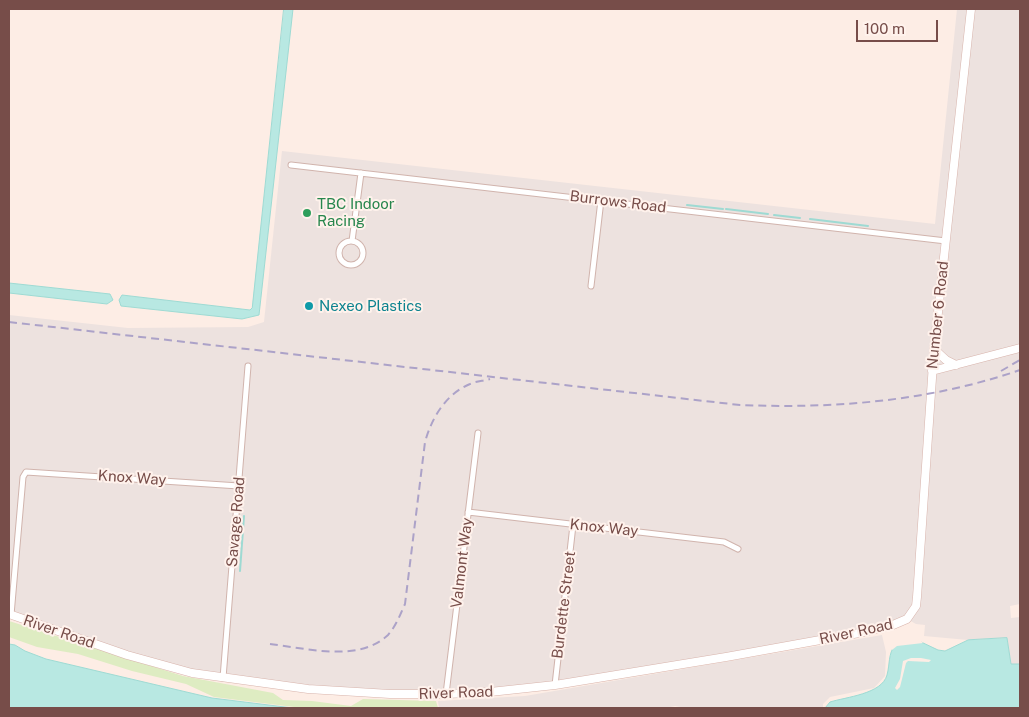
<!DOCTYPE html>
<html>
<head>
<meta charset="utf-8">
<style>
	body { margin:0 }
	#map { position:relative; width:1029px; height:717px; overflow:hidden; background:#fdede5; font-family:"Public Sans",sans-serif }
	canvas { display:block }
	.frame { position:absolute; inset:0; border:10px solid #774d49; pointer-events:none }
	.scale { position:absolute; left:856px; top:20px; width:82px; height:22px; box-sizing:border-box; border:2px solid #774d49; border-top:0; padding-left:6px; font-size:15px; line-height:18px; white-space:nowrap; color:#774d49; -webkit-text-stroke:4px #fff2ec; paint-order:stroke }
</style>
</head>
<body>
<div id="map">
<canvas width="1029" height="717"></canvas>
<div class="frame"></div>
<div class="scale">100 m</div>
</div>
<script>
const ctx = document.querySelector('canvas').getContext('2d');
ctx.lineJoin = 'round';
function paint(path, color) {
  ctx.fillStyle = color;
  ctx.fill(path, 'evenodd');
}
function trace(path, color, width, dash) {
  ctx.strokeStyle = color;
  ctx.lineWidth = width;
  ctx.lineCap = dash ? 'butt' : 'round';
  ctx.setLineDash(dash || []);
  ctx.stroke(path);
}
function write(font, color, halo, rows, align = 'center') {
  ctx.font = font + ' "Public Sans",sans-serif';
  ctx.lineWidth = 4;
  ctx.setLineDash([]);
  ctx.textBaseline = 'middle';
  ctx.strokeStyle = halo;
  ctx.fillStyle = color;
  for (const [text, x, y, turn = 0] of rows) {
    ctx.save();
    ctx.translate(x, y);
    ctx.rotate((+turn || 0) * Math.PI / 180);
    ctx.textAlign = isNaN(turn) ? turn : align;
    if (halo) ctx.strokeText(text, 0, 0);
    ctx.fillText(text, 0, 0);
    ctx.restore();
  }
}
paint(new Path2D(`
	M957,9H1020V604L1010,606L1011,618L1020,617V678L1011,664L1007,638L968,640L924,636L925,625L916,624L907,619L859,633L490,692L308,689L192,673L9,614V315L128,328L248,327L264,322L282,151L935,224Z
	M882,635L886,652L885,676L874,688L830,697L823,704V708H686L675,706L666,708H439L438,701L525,696Z`), '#ede2df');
paint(new Path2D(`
	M9,621L183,676L273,693L283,700L312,701L351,706L363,699L436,701L438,708H302L214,697L186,684L132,671L78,654L37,647L9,637Z`), '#deecc2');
const water = new Path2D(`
	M284,9H293L259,315L242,319L121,306L119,300L122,295L250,310L252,308Z
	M9,283L110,294L113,300L107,304L9,293Z
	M1007,638L1011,664H1020V708H825L830,702C846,697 882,694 887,675C890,664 888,654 895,645L919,641L938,650L945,651L968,640Z
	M9,644L15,645L25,651L46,659L212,698L293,708H9Z`);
paint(water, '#b8e8e2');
trace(water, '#9edad3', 1);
paint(new Path2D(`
	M919,639L923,643L897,646L892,650L891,647L898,642Z
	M911,658H921L931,660L929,662L908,661L906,663L900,687L897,690L895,688L900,679L903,661Z`), '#fdede5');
trace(new Path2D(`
	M687,205L723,209
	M726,209L768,214
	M774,215L800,218
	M810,219L868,226
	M240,571L244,516`), '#9edad3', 2);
const street = new Path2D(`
	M291,165L946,241
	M352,241L361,173
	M339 253a12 12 0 1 1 24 0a12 12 0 1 1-24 0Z
	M591,286L601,200
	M468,512L724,542L738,549
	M11,615L23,477L26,472L239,486
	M223,678L248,366
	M555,685L573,525
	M446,694L478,433`);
const secondary = new Path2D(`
	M934,349L946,360L956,365
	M932,371L1020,348
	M9,614L127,655L192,673L308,689L390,694H446L490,692L555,685L726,657L859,633L893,625L907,619L916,606L917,597L934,349L971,9`);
trace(street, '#d1b4ad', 7);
trace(secondary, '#d8b4ac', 9);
trace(street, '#fff', 5);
trace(secondary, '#fff', 8);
trace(new Path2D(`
	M9,322L740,405C835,409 930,401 1020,370
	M1001,371L1020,360
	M270,644C306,648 358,663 388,635C396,626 400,615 405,604L425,442C432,417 446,394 470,384C476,381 484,381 490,379`), '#aca2c8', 2, [8, 5]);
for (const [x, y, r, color] of [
	[307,213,5,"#2e9e5b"],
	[309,306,5,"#0f9aa8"]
]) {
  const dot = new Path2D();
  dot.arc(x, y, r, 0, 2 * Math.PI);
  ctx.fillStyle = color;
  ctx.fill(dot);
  trace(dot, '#fff2ec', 2);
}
write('15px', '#774d49', '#fff2ec', [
	["Burrows Road",618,202,7],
	["Number 6 Road",938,315,-84],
	["Knox Way",132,478,4],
	["Savage Road",236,522,-85],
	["Knox Way",604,528,6],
	["Valmont Way",462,563,-83],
	["Burdette Street",564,605,-83],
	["River Road",59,632,19],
	["River Road",856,632,-12],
	["River Road",456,693,-2]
]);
write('15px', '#27864d', '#fff2ec', [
	["TBC Indoor",317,204],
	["Racing",317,221]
], 'left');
write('15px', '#0d838f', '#fff2ec', [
	["Nexeo Plastics",319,306]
], 'left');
</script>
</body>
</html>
